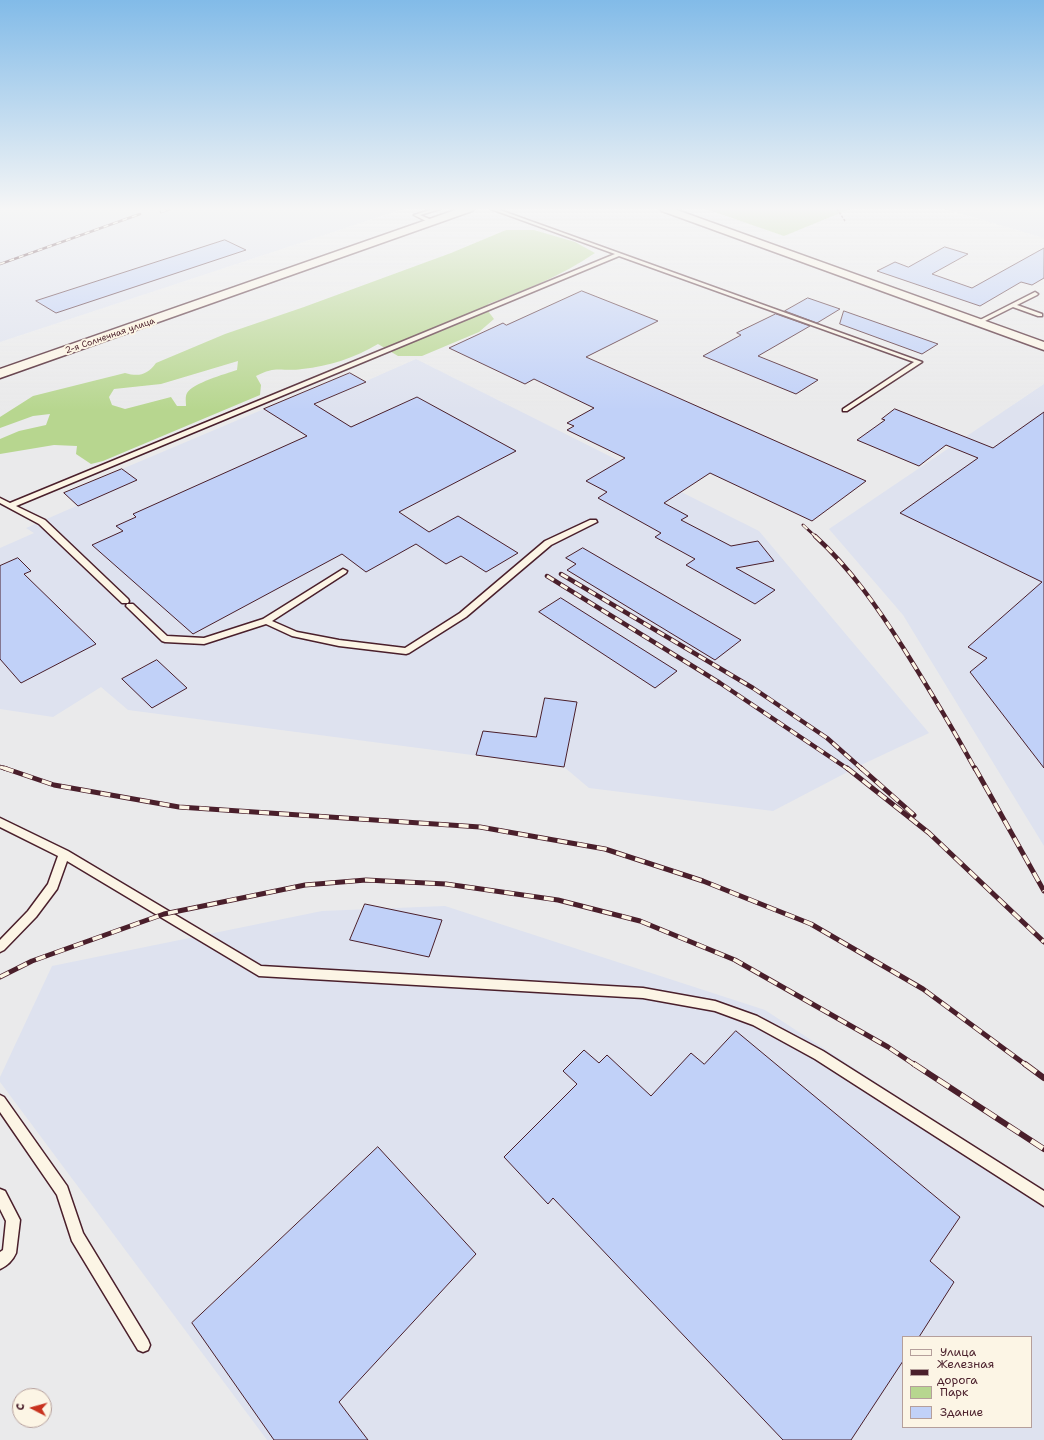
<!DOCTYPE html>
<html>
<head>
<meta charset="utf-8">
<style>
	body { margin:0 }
	#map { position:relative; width:1044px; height:1440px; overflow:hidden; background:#eaeaeb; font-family:"Shantell Sans",sans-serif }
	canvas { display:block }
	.legend { position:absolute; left:902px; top:1336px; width:130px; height:92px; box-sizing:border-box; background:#fcf5e5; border:1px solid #b59f9b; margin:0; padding:5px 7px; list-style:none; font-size:12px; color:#4a1f2b }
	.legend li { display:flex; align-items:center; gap:8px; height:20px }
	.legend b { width:20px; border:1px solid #b59f9b }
	.north { position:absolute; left:12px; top:1388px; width:40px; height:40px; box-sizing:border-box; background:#fcf5e5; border:1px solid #b59f9b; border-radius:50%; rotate:276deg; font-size:11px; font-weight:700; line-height:16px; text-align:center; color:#4a1f2b }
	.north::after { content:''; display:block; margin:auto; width:14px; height:18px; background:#c8321e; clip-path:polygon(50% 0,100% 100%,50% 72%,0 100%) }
</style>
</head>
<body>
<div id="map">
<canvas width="1044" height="1440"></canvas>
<ul class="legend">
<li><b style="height:5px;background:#fcf5e5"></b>Улица</li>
<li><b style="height:5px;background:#4a1f2b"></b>Железная дорога</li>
<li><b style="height:11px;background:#b7d68f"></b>Парк</li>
<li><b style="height:11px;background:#c1d1f8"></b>Здание</li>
</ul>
<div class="north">С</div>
</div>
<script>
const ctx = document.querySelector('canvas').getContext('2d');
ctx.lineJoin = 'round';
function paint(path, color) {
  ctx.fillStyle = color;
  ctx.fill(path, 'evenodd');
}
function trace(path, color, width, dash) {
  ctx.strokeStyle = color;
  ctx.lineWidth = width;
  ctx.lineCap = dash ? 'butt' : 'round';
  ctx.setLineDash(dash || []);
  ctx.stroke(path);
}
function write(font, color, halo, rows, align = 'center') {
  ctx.font = font + ' "Shantell Sans",sans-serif';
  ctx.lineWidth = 4;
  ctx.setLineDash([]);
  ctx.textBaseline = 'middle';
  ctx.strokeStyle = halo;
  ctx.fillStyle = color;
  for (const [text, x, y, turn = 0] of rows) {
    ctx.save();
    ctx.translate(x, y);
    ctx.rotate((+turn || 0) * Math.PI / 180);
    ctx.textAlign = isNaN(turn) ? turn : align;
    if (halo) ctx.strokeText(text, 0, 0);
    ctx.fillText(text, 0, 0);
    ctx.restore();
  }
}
paint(new Path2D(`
	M0,209H403L0,342Z
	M945,209H1044V238Z
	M416,359L759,531L929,733L859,766L773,811L589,788L564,767L128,710L101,687L53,717L0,709V548L34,533L26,528L136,480L122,469L264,409L280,419Z
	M1044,384V846L903,615L829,529Z
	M445,906L765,1010L1044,1192V1440H267L0,1082V1077L52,966L322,911ZM903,1337H1031V1427H903Z`), '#dee2ef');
paint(new Path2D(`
	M706,209H850L784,236Z
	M506,230H534L575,242L595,253C561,276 526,290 488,304V311L494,319L479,332L422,356H398L378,344C354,358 330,366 302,369C281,372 277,365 256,376L261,385L260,395L103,461L91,464L76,454L77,446L54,445L0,454V439L19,431L46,425L50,414L33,416L0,428V417L33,396L125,373C139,377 147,375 156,363L225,334L304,307L451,253ZM238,361L237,370C225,374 193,383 187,393C185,397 186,401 186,406H177L171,397L125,409L112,405L109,397L114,389L161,384Z`), '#b7d68f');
const building = new Path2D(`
	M225,240L246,250L56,313L36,301Z
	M945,247L968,254L932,274L972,288L1044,248V278L1032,285L1021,282L980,306L877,271L895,262L908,267Z
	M582,291L658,321L586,357L866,481L812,521L710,473L664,503L688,516L681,520L731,546L758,541L774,561L736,568L775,590L755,604L686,565L695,559L655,537L661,533L598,498L607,492L586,481L625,458L567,430L574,426L567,423L594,408L534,379L525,384L449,348L503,323L506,325Z
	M808,298L840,309L817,323L785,311Z
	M844,311L938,344L922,354L840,324Z
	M776,314L810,326L758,356L818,380L796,394L703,356L741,335L737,333Z
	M350,373L366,382L314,404L351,427L417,397L516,451L399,512L429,532L458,516L518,553L486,572L461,556L446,564L416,544L366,572L342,554L193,634L92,545L123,531L116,526L136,517L133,514L307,436L264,409Z
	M895,409L993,448L1044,412V768L970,672L987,658L968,647L1042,582L900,513L978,458L946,445L919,466L857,440L885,420L882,419Z
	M122,469L137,480L78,506L64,493Z
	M583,548L741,640L715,660L567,570L576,564L566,558Z
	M18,558L31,571L24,574L96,644L21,683L0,659V566Z
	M561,598L677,671L655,688L539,612Z
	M157,660L187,688L152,708L122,679Z
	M545,698L577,702L564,767L476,755L483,731L536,737Z
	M365,904L442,920L429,957L350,940Z
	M736,1031L960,1217L930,1261L954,1282L919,1337H903V1361L851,1440H783L553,1198L548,1204L504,1157L577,1084L563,1071L584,1050L599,1063L607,1055L651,1096L691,1053L704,1064Z
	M378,1147L476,1254L339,1402L368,1440H274L192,1323Z`);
paint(building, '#c1d1f8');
trace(building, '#4a1f2b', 1);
const lane = new Path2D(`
	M434,209H440L420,215L434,221V223H430L414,215Z
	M491,209H497L922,362L847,411H843V409L914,362L619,256L16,506L45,520L128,599L129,601L128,603H122L39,524L0,503V498L10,503L615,254Z
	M1035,292L1038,294L1037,295L1017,305L1042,314V316H1038L1013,307L981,323L976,322Z
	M590,520H596L597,522L551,545L466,617L409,653L406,654L339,646L292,636L266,624L204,644L165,642L162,641L126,606L127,604H133L167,636L204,638L263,619L343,569L347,571L346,573L272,621L297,632L339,640L405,648L460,613L545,541Z
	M0,818L68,851L261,966L643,988L715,1001L757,1016L823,1051L1044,1191V1206L815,1059L753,1025L715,1011L643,998L259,976L67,861L57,889L36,917L4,950L0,952V940L28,911L48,884L58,856L0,827Z
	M0,1095L4,1097L67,1186L83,1233L148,1340L150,1345L148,1350L143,1352L138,1350L72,1241L57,1195L0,1112Z
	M0,1189L5,1191L20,1220L16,1253C13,1260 7,1266 0,1269V1252L3,1250L6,1221L0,1209Z`);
const street = new Path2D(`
	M660,209H674L1044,342V350L662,211Z`);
const primary = new Path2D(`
	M458,209H474L472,211L0,378V369Z`);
trace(lane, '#4a1f2b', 3);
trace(street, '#4a1f2b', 3);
trace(primary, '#4a1f2b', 3);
trace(new Path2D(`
	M837,209L845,221`), '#4a1f2b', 1.5, [2.5, 1.5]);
paint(lane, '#fcf5e5');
paint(street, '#fcf5e5');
paint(primary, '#fcf5e5');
const railFar4 = new Path2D(`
	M161,212L170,209
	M0,264L140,214`);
const railFar3 = new Path2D(`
	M803,525L816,537`);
const railFar2 = new Path2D(`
	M815,536C851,569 878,608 904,649C929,689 953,729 975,769
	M561,574L753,688L827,738L862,769
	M547,576L720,683L848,769
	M0,767L7,769`);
const railFar1 = new Path2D(`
	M4,768L54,785L179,807L480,827L605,849L703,881L811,924L923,989L1026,1065
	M847,768L929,833L1044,942
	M861,768L914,815
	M975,768L1044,891
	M0,977L32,961L164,914L305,885L366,880L446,884L558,900L640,921L735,960L888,1047L915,1065`);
const rail = new Path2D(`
	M914,1064L1044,1149
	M1025,1064L1044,1078`);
trace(railFar4, '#4a1f2b', 2.5);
trace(railFar3, '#4a1f2b', 3);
trace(railFar2, '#4a1f2b', 4.5);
trace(railFar1, '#4a1f2b', 5);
trace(rail, '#4a1f2b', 6);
trace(railFar4, '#fcf5e5', 1.5, [5]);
trace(railFar3, '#fcf5e5', 2, [6]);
trace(railFar2, '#fcf5e5', 3, [8]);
trace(railFar1, '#fcf5e5', 3.5, [10]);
trace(rail, '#fcf5e5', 4.5, [14]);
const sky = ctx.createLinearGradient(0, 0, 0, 410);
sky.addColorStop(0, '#82bbe8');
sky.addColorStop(0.51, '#f6f6f6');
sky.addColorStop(1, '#f6f6f600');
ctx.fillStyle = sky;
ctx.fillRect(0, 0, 1044, 410);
write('9px', '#4a1f2b', '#fcf5e5', [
	["2-я Солнечная улица",110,336,-19]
]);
</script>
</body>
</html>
